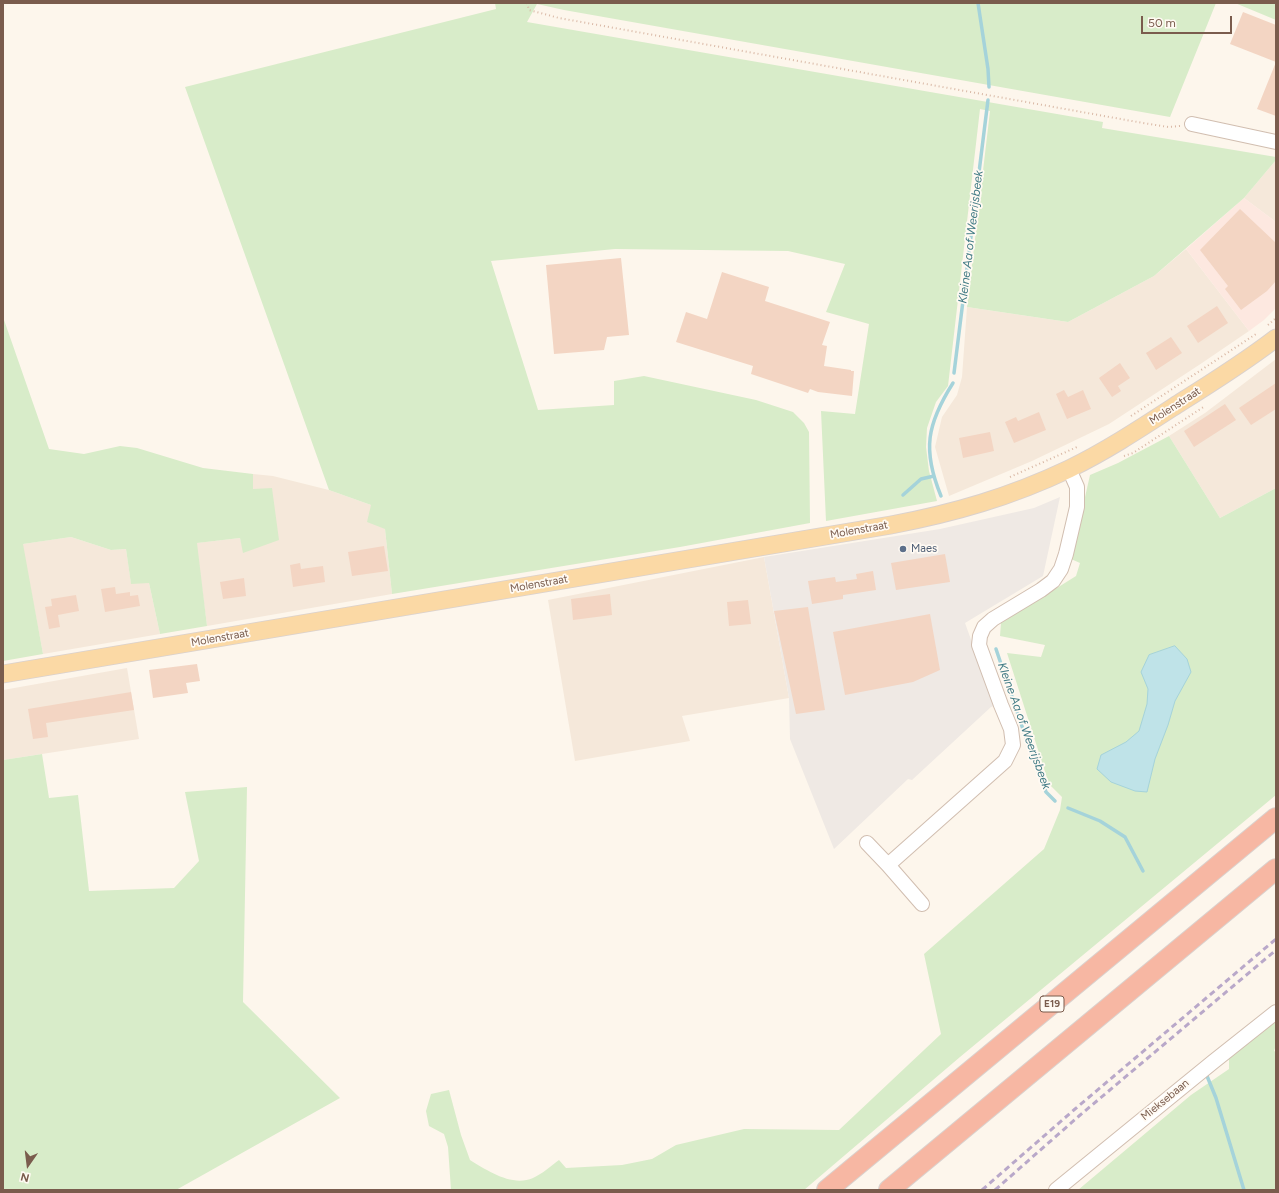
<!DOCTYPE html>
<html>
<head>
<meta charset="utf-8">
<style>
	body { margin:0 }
	#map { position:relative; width:1279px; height:1193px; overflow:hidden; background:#fdf6ec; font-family:Figtree,sans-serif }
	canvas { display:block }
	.frame { position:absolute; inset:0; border:4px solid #7a5c4d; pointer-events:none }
	.north { position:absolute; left:8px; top:1145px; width:40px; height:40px; -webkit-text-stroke:3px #fffaf3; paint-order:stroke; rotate:194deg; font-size:11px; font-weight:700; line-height:16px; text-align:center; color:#7a5c4d }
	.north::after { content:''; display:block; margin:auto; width:14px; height:18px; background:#7a5c4d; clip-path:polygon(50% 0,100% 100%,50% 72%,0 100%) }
	.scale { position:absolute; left:1141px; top:16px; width:91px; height:18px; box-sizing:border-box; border:2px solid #7a5c4d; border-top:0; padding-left:5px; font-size:12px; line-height:14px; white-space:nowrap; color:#7a5c4d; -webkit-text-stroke:3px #fffaf3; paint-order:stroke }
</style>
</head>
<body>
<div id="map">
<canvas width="1279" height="1193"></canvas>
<div class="frame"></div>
<div class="north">N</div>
<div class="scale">50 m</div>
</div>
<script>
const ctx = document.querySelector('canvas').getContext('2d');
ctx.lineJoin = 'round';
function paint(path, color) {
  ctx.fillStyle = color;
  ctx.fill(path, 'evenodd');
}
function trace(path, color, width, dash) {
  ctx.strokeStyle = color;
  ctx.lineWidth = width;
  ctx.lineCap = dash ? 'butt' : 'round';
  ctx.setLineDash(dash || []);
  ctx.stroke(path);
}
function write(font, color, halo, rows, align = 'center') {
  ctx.font = font + ' Figtree,sans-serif';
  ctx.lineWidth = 3.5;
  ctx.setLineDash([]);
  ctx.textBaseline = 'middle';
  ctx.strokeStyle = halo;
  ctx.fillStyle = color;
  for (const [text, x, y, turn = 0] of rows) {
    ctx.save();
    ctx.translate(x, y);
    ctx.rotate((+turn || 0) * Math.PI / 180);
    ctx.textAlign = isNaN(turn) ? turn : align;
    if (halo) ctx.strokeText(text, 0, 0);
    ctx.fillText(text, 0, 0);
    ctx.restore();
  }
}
paint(new Path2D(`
	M1276,160V222L1244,198Z
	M1186,249L1249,331L1202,363L1109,424L1032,461L949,496L935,447L942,417L957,395L962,377L967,307L1068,322L1154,276Z
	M1276,359V488L1220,518L1169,436L1205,413Z
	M253,474L273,476L329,490L371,505L385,529L392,594L207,626L196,543L240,538L244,553L253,489Z
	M71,537L111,550L126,549L131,583H149L160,634L43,654L22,544Z
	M764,557L789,698L682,716L690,741L575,761L548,600Z
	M127,668L139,739L3,760V690Z`), '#f5e8da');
paint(new Path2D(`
	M1244,198L1276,222V308L1264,320L1249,331L1186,249Z`), '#fde8e0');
paint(new Path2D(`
	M1060,497L1043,576L965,623L995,706L991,707L912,780L908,779L834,849L790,739L789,698L764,557L940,529L1034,508Z`), '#efe9e4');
paint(new Path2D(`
	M495,3H1216L1170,117L564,10L537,4L527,22L1103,122L1102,128L1276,157V160L1244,198L1154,276L1068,322L967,307L990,111L980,109L948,386L936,402L927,428L926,447L929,471L937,501L826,521L821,411L855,414L869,324L826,312L845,264L788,251L615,249L491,261L538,410L614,405V381L644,376L756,400L793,412L804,423L809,432L810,523L680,547L392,594L385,529L367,522L371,505L329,490L185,87L496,9Z
	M1235,3H1276V20Z
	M3,317L49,449L84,454L120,446L137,448L203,468L253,474V489L272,488L279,540L243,553L240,538L197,543L207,626L160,634L149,583L131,584L126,549L111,550L71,537L23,544L43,654L3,661Z
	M1169,436L1220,518L1276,488V795L960,1057L804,1190H451L448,1147L444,1134L429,1126L426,1111L431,1094L449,1090L461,1135L470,1160C488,1171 512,1187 533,1178C542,1174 551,1166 559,1160L566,1168L622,1165L652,1159L676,1145L744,1129L839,1130L941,1034L924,954L1044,849L1060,810L1062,797L1049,784L1007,653L1041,657L1045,645L1000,636L1001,623L1076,576L1080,563L1071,559L1090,475L1118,463Z
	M42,754L49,798L78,795L89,891L174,888L199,861L185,792L247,787L243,1002L340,1098L176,1190H3V760Z
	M1276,1021V1045L1274,1051L1276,1052V1190H1078L1191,1095L1229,1069V1058Z`), '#d8ecc9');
const water = new Path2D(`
	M1175,646L1187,659L1191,672L1175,701L1168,725L1155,759L1147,792L1135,791L1111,782L1097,769L1101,755L1126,742L1139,731L1147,704L1148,689L1141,672L1149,655Z`);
paint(water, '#bfe3e8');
trace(water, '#a5d3da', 1);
trace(new Path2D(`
	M978,3L988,69L989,87
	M954,373L988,100
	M903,495L921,479L934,476
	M941,496C922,450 927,424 953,383
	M996,649L1032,756L1046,792L1055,801
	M1068,808L1100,821L1125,837L1143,871
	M1207,1076L1216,1098L1244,1190`), '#a5d3da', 3.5);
paint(new Path2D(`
	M1243,12L1276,25V62L1230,44Z
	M1276,62V116L1257,109Z
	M1240,209L1276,243V281L1267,291L1241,310L1225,289L1228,286L1200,250Z
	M621,258L629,335L607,337L604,350L554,354L546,265Z
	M722,272L769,287L765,301L830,322L822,345L827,346L824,366L851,370V371H854L852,396L818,392L810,389L808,393L751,374L753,366L676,342L686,312L707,319Z
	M1217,306L1228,323L1198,343L1187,326Z
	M1171,337L1182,353L1156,370L1146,353Z
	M1120,363L1130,378L1118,386L1121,391L1112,397L1099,378Z
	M1276,383V409L1251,425L1239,408Z
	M1064,390L1068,397L1083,390L1091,409L1067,419L1056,394Z
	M1225,404L1236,420L1194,447L1184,431Z
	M1039,412L1046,430L1014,443L1005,422L1016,417L1018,421Z
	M990,432L994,451L963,458L959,438Z
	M384,546L388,571L352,576L348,552Z
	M945,554L950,582L896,590L891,563Z
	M300,563L301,569L323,566L325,582L293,587L290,565Z
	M873,571L876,590L843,595V599L812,604L808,581L835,577L836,582L857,579L856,574Z
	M244,578L246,596L223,599L220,582Z
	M115,587L116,594L130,592V596L138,595L140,606L105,612L101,589Z
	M610,594L612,615L573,620L571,599Z
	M76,595L79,611L58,615L60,627L49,629L45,607L52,606L51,599Z
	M748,600L751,624L729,626L727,602Z
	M808,607L825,710L796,714L774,611Z
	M930,614L940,670L913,682L845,695L833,632Z
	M197,664L200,681L186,683L188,693L153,698L149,670Z
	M131,692L134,710L46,723L48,737L33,739L28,709Z`), '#f3d5c3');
const minor = new Path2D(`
	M1192,124L1276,142
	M867,843L888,865
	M922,904L888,865L1005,761L1013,745L1011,729L1001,705L979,645L980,636L984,627L993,619L1041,590L1053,581L1061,569L1066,554L1077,507V487L1069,469
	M1056,1190L1213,1062L1276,1012`);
const major = new Path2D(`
	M3,674L891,525C954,513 1010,497 1069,469C1108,450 1144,426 1181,402C1213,382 1246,361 1276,338`);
const highway = new Path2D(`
	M827,1190L1276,818
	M889,1190L1276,869`);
trace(minor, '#d1beb0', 16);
trace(major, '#dad1cd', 19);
trace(highway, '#dad1cd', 22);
trace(new Path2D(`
	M527,3L529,10L559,18L1143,123L1168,127L1180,126
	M1268,325L1276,318
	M1131,416L1256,334
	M1124,456L1133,453L1205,406
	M1010,477L1077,447`), '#d9b8a5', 2, [1, 3]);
trace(minor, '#fff', 14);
trace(major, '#fbd9a5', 17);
trace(highway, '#f7b7a3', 20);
trace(new Path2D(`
	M982,1190L1075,1109L1276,939
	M995,1190L1079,1116L1276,950`), '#b9a8c9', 3, [6, 4]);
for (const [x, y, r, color] of [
	[903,549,4,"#5c6f8a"]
]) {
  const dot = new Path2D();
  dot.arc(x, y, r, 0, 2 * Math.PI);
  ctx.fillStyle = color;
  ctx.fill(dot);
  trace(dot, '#fffaf3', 1.5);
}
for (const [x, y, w] of [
	[1052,1004,24]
]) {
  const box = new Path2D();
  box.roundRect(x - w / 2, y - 8, w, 16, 3);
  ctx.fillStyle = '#fffaf3';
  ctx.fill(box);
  trace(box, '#7a5c4d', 1);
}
write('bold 10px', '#7a5c4d', null, [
	["E19",1052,1004]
]);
write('11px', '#7a5c4d', '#fffaf3', [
	["Molenstraat",1175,406,-33],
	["Molenstraat",859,530,-10],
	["Molenstraat",539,584,-10],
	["Molenstraat",220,638,-10],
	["Mieksebaan",1165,1100,-39]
]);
write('11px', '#4e5e75', '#fffaf3', [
	["Maes",911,549]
], 'left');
write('italic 12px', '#437c86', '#fffaf3', [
	["Kleine Aa of Weerijsbeek",971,237,-83],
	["Kleine Aa of Weerijsbeek",1024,726,70]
]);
</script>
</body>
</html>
